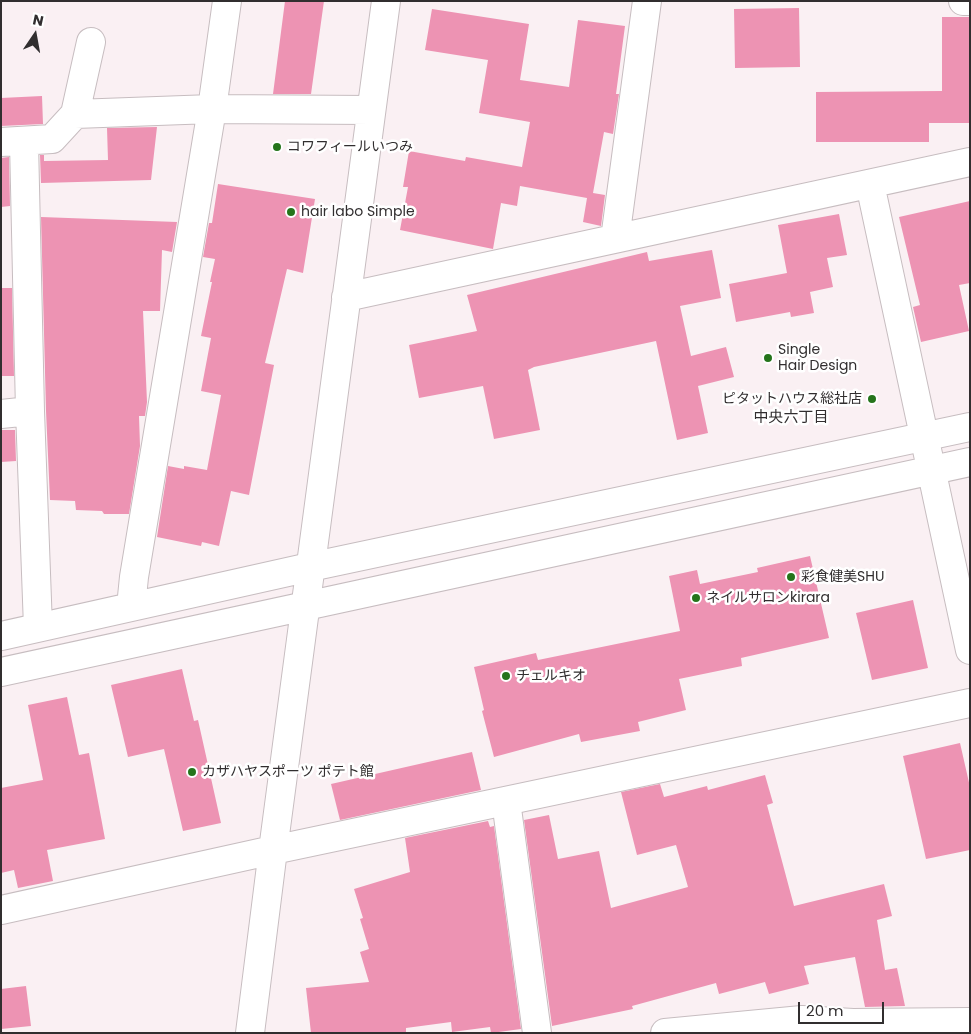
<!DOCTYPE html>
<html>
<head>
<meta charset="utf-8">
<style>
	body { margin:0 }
	#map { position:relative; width:971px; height:1034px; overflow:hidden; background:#faf0f3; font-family:Poppins,sans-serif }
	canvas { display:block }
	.frame { position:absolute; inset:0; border:2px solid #312e2f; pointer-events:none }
	.north { position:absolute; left:10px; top:10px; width:50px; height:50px; -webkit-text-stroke:4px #fff; paint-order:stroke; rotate:12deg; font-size:14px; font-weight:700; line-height:20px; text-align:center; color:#312e2f }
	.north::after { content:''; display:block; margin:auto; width:18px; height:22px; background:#312e2f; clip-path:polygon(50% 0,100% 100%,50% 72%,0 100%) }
	.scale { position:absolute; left:798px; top:1002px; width:86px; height:22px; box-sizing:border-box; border:2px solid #312e2f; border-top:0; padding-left:6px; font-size:15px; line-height:18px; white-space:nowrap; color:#312e2f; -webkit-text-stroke:4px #fff; paint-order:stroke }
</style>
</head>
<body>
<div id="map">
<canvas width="971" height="1034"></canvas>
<div class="frame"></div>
<div class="north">N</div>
<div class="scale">20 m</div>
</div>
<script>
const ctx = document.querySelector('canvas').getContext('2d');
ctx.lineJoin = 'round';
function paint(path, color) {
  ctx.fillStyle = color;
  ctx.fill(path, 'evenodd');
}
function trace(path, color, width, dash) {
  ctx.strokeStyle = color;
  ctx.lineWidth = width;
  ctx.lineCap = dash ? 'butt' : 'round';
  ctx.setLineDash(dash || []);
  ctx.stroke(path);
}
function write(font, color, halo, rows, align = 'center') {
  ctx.font = font + ' Poppins,"Noto Sans JP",sans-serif';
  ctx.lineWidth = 5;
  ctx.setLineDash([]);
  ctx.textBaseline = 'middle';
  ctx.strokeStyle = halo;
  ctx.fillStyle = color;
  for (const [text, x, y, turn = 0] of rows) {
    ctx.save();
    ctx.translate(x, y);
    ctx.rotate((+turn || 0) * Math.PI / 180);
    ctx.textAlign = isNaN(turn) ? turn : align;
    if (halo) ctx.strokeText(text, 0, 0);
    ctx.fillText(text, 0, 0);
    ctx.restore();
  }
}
paint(new Path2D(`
	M285,1H324L311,94H273Z
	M799,8L800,67L735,68L734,9Z
	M432,9L529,24L520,80L569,87L578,20L625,26L616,94H619L613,134L604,132L593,193L605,195L601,226L583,222L587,198L520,186L517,206L501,203L493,249L400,230L408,187H403L409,151L465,161L466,157L522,167L530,122L479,113L488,60L425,50Z
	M942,17H970V123H929V142H816V92L942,91Z
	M42,96L43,124L1,126V98Z
	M157,127L151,180L41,183L40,155H44V161L108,160L107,128Z
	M9,157L10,206L1,207V158Z
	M218,184L315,199L303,273L287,269L265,363L274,365L249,495L231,491L219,546L202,542L201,546L157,537L168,466L184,469V466L207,470L221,395L201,391L211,338L201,336L212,282H210L215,259L203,257L209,223H212Z
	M970,201V283L959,285L969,331L921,342L913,307L920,305L899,217Z
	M839,214L847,255L827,258L833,287L810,292L814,313L791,317L790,312L736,322L729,284L787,273L778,225Z
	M41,217L177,222L172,252L162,250L160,311H143L147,402L145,416H139L140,446L129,514H104L102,511L76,510L75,501L50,500L46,411Z
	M712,250L721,298L680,306L691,356L726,347L734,377L698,386L708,433L677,440L656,341L534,367L528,370L540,430L494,439L483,386L419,398L409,345L477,331L467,295L647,252L649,261Z
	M1,288H12L14,376H1Z
	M1,430H15L16,461L1,462Z
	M810,556L829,638L741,658L742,666L679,679L686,710L638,722L640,731L581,742L579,734L494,757L482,711L484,710L474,667L536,653L538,660L680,631L669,576L697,570L700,584L758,572L757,568Z
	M913,600L928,668L872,680L856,613Z
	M182,669L194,721L198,720L221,823L183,831L164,749L128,757L111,685Z
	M67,697L79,755L89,753L105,839L47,850L53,881L18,888L14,870L1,873V788L43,780L28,705Z
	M960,743L970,787V850L926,859L903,756Z
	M472,752L481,790L340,820L331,784Z
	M765,775L773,803L767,805L794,906L884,884L892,916L877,920L885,970L897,968L905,1006L865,1007L855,957L804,966L809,984L769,994L765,982L719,994L716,983L632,1006L633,1009L552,1026L524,820L549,815L558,859L599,851L611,908L688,887L676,845L637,855L621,792L660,784L664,797L707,786L708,790Z
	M488,821L490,827L494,826L521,1029L491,1033L490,1027L452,1032L451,1022L406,1028V1033H311L306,988L369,982L360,952L369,949L360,919L363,918L354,889L410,872L405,838Z
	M26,986L31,1026L1,1029V989Z`), '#ed93b3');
const minor = new Path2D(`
	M963,1H970
	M75,114L91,42
	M1,142L52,139L75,114L212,109L371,110
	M24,142L30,411L38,627
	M870,184L970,650
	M615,239L647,1
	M346,297L970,162
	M1,414L30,411
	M131,607L134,577L212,109L227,1
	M1,636L310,567L970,427
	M1,672L970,462
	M506,801L537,1033
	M1,910L273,850L970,703
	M250,1033L273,850L386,1
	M665,1033L802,1020L853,1023L970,1022`);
trace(minor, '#c7bdc0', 30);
trace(minor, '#fff', 28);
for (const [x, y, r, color] of [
	[277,147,5,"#25741b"],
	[291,212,5,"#25741b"],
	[768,358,5,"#25741b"],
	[872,399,5,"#25741b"],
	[791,577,5,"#25741b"],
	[696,598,5,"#25741b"],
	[506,676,5,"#25741b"],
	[192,772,5,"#25741b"]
]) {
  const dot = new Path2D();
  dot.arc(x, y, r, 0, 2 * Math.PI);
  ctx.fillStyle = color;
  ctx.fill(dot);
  trace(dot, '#fff', 2);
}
write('14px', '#312e2f', '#fff', [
	["コワフィールいつみ",287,147],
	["hair labo Simple",301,212],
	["Single",778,350],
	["Hair Design",778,366],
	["ピタットハウス総社店",862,399,"right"],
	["彩食健美SHU",801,577],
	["ネイルサロンkirara",706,598],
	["チェルキオ",516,676],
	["カザハヤスポーツ ポテト館",202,772]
], 'left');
write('15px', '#312e2f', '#fff', [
	["中央六丁目",791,418]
]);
</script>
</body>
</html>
